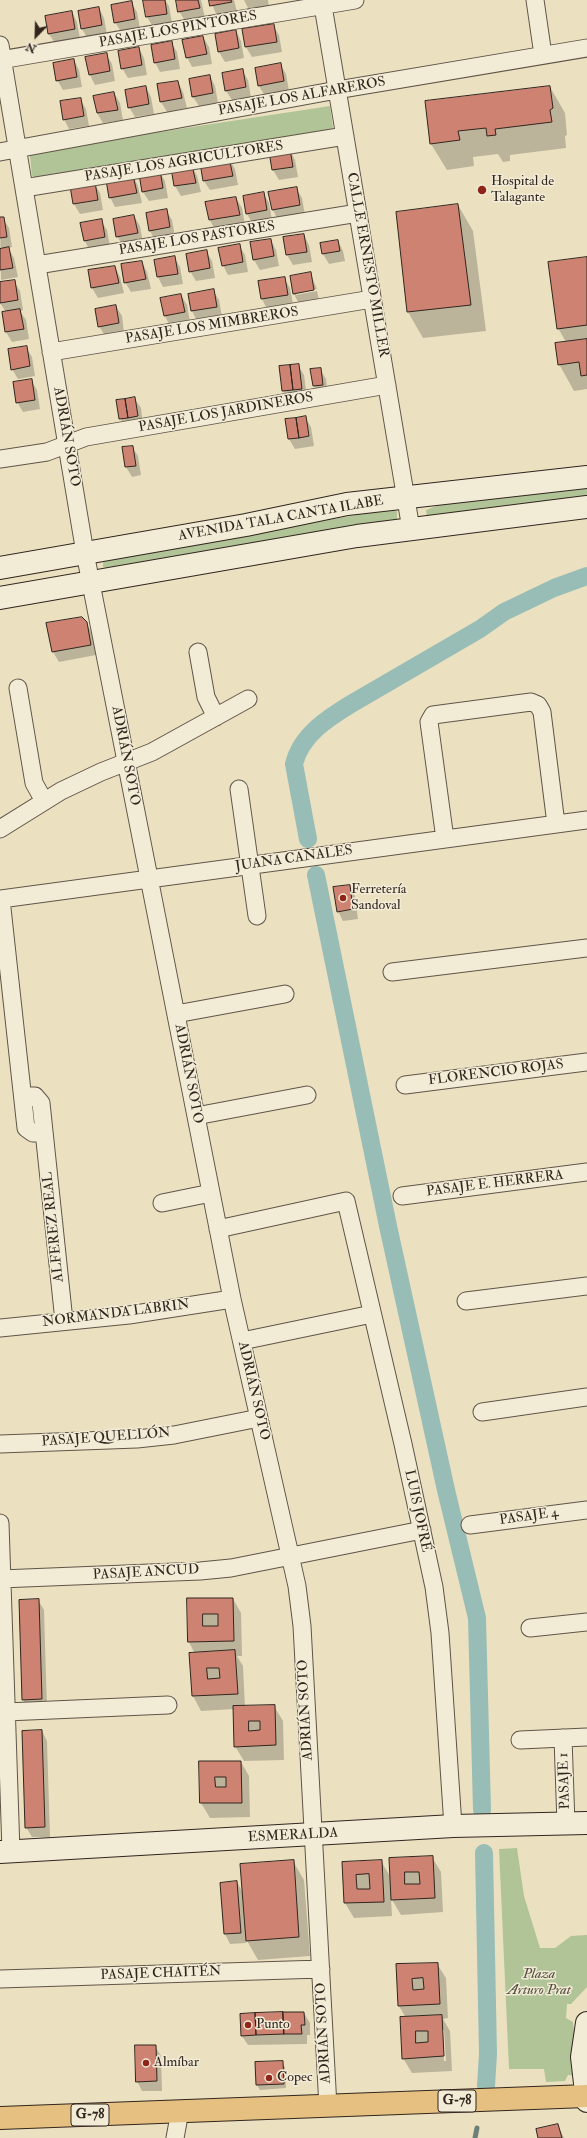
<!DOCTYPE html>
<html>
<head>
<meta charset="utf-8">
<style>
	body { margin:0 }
	#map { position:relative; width:587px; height:2138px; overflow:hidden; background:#ebe1c1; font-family:"IM FELL Double Pica",serif }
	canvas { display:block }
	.north { position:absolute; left:16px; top:16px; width:40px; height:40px; -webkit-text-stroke:3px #f2ecd7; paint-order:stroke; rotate:203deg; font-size:11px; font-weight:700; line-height:16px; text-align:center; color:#31251e }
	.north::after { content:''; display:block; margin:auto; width:14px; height:18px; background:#31251e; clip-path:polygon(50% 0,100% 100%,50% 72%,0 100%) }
</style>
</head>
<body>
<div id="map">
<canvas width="587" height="2138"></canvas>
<div class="north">N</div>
</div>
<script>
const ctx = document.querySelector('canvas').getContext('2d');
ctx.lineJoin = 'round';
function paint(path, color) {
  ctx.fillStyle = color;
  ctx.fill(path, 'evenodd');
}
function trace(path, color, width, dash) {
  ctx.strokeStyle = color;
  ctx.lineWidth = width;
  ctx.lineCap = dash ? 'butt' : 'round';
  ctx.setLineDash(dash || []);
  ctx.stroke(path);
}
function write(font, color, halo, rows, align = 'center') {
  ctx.font = font + ' "IM FELL Double Pica",serif';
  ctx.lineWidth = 3;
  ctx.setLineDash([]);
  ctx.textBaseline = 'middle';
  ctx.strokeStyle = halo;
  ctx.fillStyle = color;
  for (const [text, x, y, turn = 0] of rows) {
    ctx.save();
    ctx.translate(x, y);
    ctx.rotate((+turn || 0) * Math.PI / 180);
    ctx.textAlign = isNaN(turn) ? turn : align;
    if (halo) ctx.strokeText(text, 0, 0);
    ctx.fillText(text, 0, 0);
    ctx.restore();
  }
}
paint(new Path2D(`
	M330,106L333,128L328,132L40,179L32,176L30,156L34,151Z
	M587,487V500L427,519L426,510L439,505Z
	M389,509L397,511V519L392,522L111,569L103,567V563L107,559Z
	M517,1848L524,1896L540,1948H555L571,1936L587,1935V1987L571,2004H567L566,2018L573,2022L579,2076L568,2075L565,2081L546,2082L544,2069H509L499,1849Z`), '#b1c497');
paint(new Path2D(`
	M144,0H165L169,6L172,23L153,27L147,17Z
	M177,0H201L205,18L185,21L179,11Z
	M210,0H234L237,12L217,16Z
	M244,0H268L269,7L249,10Z
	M131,2L137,12L140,29L121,32L115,22Z
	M99,8L104,18L107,35L88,39L82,29Z
	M72,12L77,22L80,39L55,43L49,34Z
	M273,25L279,35L282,52L252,57L246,47L243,30Z
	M236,31L241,41L244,58L225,62L219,52Z
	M203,37L209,47L212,64L192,67L187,57Z
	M171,42L177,52L180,69L160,72L155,62Z
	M139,48L144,58L147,75L128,78L122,68Z
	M106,54L112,64L115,81L95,85L90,75Z
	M74,60L79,70L82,87L63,90L57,80Z
	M280,64L286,74L289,91L265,96L259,86Z
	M242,70L248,80L251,97L232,100L226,91Z
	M210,76L215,86L218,103L199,106L193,97Z
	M178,82L183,92L187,108L167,112L161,102L158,85Z
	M146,87L151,97L154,114L135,117L129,107Z
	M550,87L565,113L567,135L565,136L566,148L510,155V161L503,162L498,154L473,157L474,166L447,170L431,144Z
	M114,93L120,103L123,120L103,123L97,113L95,96Z
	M80,99L86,109L89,126L69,129L64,119Z
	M290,150L295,160L298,177L279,180L273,170L270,153Z
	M229,159L235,169L238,185L210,190L204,181Z
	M192,166L197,176L201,192L181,196L175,186L172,169Z
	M159,171L165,181L168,198L149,201L143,192Z
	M133,176L138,186L142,203L115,207L110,197Z
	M94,183L100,193L103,210L80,214L74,204Z
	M296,188L302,198L305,215L278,220L273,210Z
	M264,194L269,203L272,220L253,224L247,214L244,197Z
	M236,198L242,208L245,225L215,230L210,220Z
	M458,205L473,231L486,331L423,338L408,312Z
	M166,210L172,220L175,237L155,240L150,231Z
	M134,216L140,226L143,243L123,246L117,236Z
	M0,218H3L9,228L12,247L8,248L14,258L18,277L1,280Z
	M101,221L107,230L110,247L90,251L85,241Z
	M304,235L309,245L312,262L293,265L287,255L284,238Z
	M271,240L276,250L279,266L260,270L254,260L251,243Z
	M338,241L343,251L345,261L329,264L323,254L321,244Z
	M239,245L245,255L248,272L228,275L223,265Z
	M206,251L212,261L215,278L196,281L190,271Z
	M174,257L180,267L183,284L163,287L158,277L155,260Z
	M587,258V389L574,391L559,364L566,342L558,328Z
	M142,262L147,272L151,289L131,292L125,282Z
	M115,267L120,277L124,293L98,298L92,288L89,271Z
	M310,273L317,289L296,293V295L317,291L319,300L299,304L294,294Z
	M284,278L290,288L293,304L267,309L262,299L259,282Z
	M14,281L20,291L23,310L20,311L26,320L29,339L12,342L6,332L3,313L6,312L0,303V283Z
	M213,290L219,300L222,317L197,321L192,311L189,294Z
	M181,295L187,305L190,322L170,326L165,316Z
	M116,306L122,316L124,333L105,336L99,326Z
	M26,347L32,357L35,376L18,379L12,369Z
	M298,365L304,375L307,398L289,401L283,391Z
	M320,369L326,379L328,395L320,396L314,386Z
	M31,380L37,390L40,409L23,412L17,402Z
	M135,399L141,408L143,426L126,428L120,418Z
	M305,417L311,427L314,446L295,449L289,439L286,420Z
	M132,447L138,456L141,475L132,477L126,467Z
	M86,622L92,633L96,655L59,662L53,652Z
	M349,886L355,896L358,919L343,921L338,911Z
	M188,1599H233L241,1613L242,1656H237L243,1666L245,1707L274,1706L283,1721L284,1760L244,1761L235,1746L234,1709L201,1711L193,1696L190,1654H195L189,1642Z
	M38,1600L44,1610L47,1709H28L23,1699Z
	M42,1731L47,1741L50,1837H32L26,1827Z
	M200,1762H241L249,1776L250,1817L210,1818L201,1803Z
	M432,1857L441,1872L443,1912L401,1915L391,1898L392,1916L354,1918L345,1903L343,1863L381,1861L391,1878Z
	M293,1861L304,1880L310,1956L258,1960L246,1939V1943L230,1944L225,1934L221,1883L237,1882L243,1893Z
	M437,1964L446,1978L448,2018L443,2019L450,2031L452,2071L412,2073L403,2058L406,2018L399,2006L397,1965ZM442,2030H444L446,2061H444Z
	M304,2013L310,2023V2035H307V2044L248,2045L242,2036Z
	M155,2046L161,2056L162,2091H142L137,2081Z
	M282,2062L285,2067L286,2088L260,2090L257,2085Z
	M558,2125L564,2138H539Z`), '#0003');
trace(new Path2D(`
	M475,2138L477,2128`), '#6f8079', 5);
trace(new Path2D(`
	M308,839L294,764C301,735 328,718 351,704L480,629L504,612L554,588L587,576
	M316,875L388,1226L446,1490L477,1618L482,1810
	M484,1853L488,2054L486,2086`), '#98bdb6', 18);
const building = new Path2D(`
	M143,0H165L167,14L146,17Z
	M176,0H198L200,8L178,12Z
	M209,0H231L232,2L210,6Z
	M132,1L135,19L114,23L111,5Z
	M99,7L102,25L81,29L78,11Z
	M72,11L75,29L48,34L45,16Z
	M274,24L277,42L245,47L242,29Z
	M236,30L239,48L218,52L215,34Z
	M203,36L207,54L186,58L182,40Z
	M172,41L175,59L154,63L151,45Z
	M139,47L142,65L121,69L118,51Z
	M107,53L110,71L89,75L85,57Z
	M74,59L77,77L56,81L53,63Z
	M281,63L284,81L258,86L255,68Z
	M243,69L246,87L225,91L222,73Z
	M210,75L213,93L192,97L189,79Z
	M178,81L182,98L160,102L157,84Z
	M146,86L149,104L128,108L125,90Z
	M550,86L553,108L550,110L552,122L495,129L496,135L487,136L486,128L458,131L460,140L430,144L425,101Z
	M114,92L118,110L97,113L93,96Z
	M81,98L84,116L63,120L60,101Z
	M290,149L293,167L272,170L269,152Z
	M229,158L233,176L203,181L200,163Z
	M192,165L196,183L174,186L171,168Z
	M160,170L163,188L142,192L139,174Z
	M133,175L137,193L109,198L106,180Z
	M95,182L98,200L73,204L70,186Z
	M297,187L300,205L272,210L268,192Z
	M264,192L267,210L246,214L243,196Z
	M236,197L240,215L209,220L205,202Z
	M458,204L471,305L407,312L396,212Z
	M167,209L170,227L149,231L146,213Z
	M134,215L138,233L116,237L113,219Z
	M0,217H4L7,237L0,238Z
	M102,219L105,237L84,241L80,223Z
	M304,234L307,252L286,255L283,237Z
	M271,239L274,256L253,260L250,242Z
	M338,240L340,251L322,254L320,243Z
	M240,244L243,262L222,266L218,248Z
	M9,247L13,268L0,270V249Z
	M207,250L210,268L189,272L186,254Z
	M175,256L178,274L157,277L154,260Z
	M587,257V325L557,329L548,262Z
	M142,261L146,279L124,283L121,264Z
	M115,266L119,283L91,288L88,270Z
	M311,272L314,290L293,294L290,276Z
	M285,277L288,295L261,299L258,281Z
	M15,280L18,300L0,303V282Z
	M214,289L217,307L191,311L188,294Z
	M181,294L185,312L164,316L160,298Z
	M116,305L119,323L98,327L95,309Z
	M20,309L24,329L5,332L2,312Z
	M587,339V375L581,376L579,362L558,365L555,343Z
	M27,346L30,366L11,370L8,349Z
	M299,364L302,389L293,390L290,365Z
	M290,365L293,390L282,391L279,366Z
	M321,368L323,385L313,386L310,369Z
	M32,379L35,400L16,403L13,382Z
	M135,397L138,416L128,418L125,399Z
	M125,399L128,418L119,419L116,400Z
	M306,416L309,436L299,438L296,418Z
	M296,418L299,438L288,439L285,419Z
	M133,446L136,466L125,467L122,447Z
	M82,617L87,622L91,645L52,652L46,623Z
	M350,885L353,909L337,912L333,887Z
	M187,1598H233L234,1641L188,1642ZM203,1614H218V1626H203Z
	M39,1599L42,1699L22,1700L19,1600Z
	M235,1650L238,1694L192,1696L189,1653ZM207,1668H219L220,1678L208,1679Z
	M275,1705L276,1745L234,1747L233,1706ZM249,1721H260V1730L249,1731Z
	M42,1730L45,1827L25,1828L22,1731Z
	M199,1761H241L242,1803H200ZM215,1777H226V1787H216Z
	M433,1856L435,1898L391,1900L389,1858ZM405,1872H419L420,1884H405Z
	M294,1860L299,1937L246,1941L240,1864Z
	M382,1860L384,1902L344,1903L342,1862ZM369,1874L370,1889H357L356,1875Z
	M237,1881L241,1933L224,1934L220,1883Z
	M438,1963L440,2004L398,2006L396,1964ZM423,1978L424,1989L413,1990L412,1979Z
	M283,2012L284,2034L256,2035L255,2013Z
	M283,2012H304L305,2025H301L302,2034H284Z
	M255,2013L256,2035L241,2036L240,2014Z
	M442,2015L444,2056L402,2059L400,2017ZM416,2031H428V2042L416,2043Z
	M135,2045H156L157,2081L136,2082Z
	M283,2061L284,2084L256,2085L255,2062Z
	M558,2124L562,2138H538L536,2129Z`);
paint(building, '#cd8272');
trace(building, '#31251e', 1);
const street = new Path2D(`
	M322,0L411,529
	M535,0L543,55
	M0,45L85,553L232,1299L297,1586L302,1626L328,2107
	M0,60L355,0
	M0,152L337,90L587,48
	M24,188L345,136
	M37,265L358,213
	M51,352L372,299
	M0,459L47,452L86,437L387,385
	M198,652L206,697L216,717
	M18,688L34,783L44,801
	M239,789L257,916
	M0,829L61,791L101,772L152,752L248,699
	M445,839L429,722L433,715L531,702L538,705L542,712L556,824
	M392,972L587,948
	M176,1014L285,994
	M405,1085L587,1062
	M23,1096H35L41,1103L64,1321
	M196,1116L307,1095
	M44,1132L33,1133L26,1128L1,899L587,820
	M402,1196L587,1172
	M162,1203L211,1193
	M218,1229L346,1201L403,1444L434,1587L440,1633L453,1826
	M466,1301L587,1286
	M0,1328L129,1315L232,1299
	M242,1341L372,1314
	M482,1412L587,1397
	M0,1444L137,1439L174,1435L259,1418
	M0,1523L11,1851
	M470,1525L587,1510
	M0,1579L200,1571L231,1568L422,1530
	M530,1628L587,1622
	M6,1712L168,1705
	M563,1738L566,1824
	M520,1740L587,1737
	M0,1979L321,1969
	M175,2138L180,2111`);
const secondary = new Path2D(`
	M0,568L246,525L347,504L587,477
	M0,598L357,536L587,507
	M0,1852L453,1826L587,1823
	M587,2023L582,2057L587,2101`);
const primary = new Path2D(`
	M0,2118L587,2096`);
trace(street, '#605447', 19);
trace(secondary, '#31251e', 24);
trace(primary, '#31251e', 24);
trace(street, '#f2ecd7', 17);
trace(secondary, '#f2ecd7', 22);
trace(primary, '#e6c080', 22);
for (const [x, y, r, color] of [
	[482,190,5,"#8f2418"],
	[343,898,4,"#8f2418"],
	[248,2025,4,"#8f2418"],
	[146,2063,4,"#8f2418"],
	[269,2078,4,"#8f2418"]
]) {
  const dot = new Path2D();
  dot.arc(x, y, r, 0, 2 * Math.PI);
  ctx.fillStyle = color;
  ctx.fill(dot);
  trace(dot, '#f2ecd7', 1.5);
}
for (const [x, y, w] of [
	[457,2101,38],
	[90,2115,38]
]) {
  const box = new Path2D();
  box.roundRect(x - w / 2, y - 11, w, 22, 3);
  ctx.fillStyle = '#f2ecd7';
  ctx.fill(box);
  trace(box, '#31251e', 1);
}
write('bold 13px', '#31251e', null, [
	["G-78",457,2101],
	["G-78",90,2115]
]);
write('14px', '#31251e', '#f2ecd7', [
	["PASAJE LOS PINTORES",178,30,-10],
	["PASAJE LOS ALFAREROS",302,97,-10],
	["PASAJE LOS AGRICULTORES",184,162,-9],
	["PASAJE LOS PASTORES",197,239,-9],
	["CALLE ERNESTO MILLER",367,265,80],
	["PASAJE LOS MIMBREROS",212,326,-9],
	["PASAJE LOS JARDINEROS",226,413,-10],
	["ADRIÁN SOTO",66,437,80],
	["AVENIDA TALA CANTA ILABE",281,519,-10],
	["ADRIÁN SOTO",125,756,79],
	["JUANA CANALES",294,859,-8],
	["FLORENCIO ROJAS",496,1073,-7],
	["ADRIÁN SOTO",188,1074,79],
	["PASAJE E. HERRERA",495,1184,-7],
	["ALFEREZ REAL",54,1227,-96],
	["NORMANDA LABRIN",116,1314,-7],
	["ADRIÁN SOTO",253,1391,77],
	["PASAJE QUELLÓN",106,1438,-4],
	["LUIS JOFRÉ",417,1511,78],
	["PASAJE 4",529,1517,-8],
	["PASAJE ANCUD",146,1573,-3],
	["ADRIÁN SOTO",306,1710,-93],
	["PASAJE 1",565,1781,-92],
	["ESMERALDA",293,1836,-3],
	["PASAJE CHAITÉN",161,1974,-2],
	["ADRIÁN SOTO",324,2033,-93]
]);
write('14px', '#31251e', '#f2ecd7', [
	["Hospital de",491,182],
	["Talagante",491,198],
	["Ferretería",351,890],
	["Sandoval",351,906],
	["Punto",256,2025],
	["Almíbar",154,2063],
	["Copec",277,2078]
], 'left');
write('italic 14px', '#514d3c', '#f2ecd7', [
	["Plaza",539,1975],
	["Arturo Prat",539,1991]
]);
</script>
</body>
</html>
